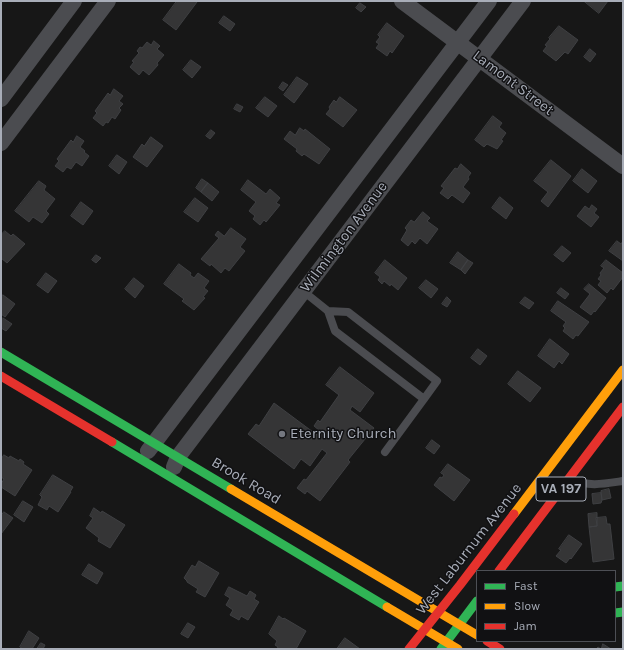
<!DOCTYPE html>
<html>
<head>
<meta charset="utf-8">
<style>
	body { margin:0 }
	#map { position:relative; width:624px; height:650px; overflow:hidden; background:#171717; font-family:Karla,sans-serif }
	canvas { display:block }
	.frame { position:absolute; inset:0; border:2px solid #a8adb8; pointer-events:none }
	.legend { position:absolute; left:476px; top:570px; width:140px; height:72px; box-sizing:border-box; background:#111113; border:1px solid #4d4f55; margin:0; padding:5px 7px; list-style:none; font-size:12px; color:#a8adb8 }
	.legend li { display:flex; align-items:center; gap:8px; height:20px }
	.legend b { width:20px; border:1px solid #4d4f55 }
</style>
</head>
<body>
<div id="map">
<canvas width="624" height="650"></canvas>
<div class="frame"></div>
<ul class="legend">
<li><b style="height:5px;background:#30b455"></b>Fast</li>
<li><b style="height:5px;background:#ff9f0a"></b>Slow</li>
<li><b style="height:5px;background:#e5322d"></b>Jam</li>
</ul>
</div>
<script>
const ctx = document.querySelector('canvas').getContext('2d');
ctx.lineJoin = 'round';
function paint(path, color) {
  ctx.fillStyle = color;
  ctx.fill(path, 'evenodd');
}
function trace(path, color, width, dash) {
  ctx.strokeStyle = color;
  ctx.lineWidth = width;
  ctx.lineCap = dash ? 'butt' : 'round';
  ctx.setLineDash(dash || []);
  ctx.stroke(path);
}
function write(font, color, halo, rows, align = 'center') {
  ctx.font = font + ' Karla,sans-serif';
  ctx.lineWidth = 3;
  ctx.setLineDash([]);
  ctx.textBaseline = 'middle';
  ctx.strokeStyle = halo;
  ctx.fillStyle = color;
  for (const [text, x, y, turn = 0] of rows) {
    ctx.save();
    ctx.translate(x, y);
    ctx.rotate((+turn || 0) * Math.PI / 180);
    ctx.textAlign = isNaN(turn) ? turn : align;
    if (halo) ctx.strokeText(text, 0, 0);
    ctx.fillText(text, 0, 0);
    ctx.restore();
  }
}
const building = new Path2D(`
	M177,1H195L197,2L176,30L163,20Z
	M584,1H608L599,13Z
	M360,3L366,7L361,12L356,8Z
	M224,16L235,24L230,31L219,23Z
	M387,23L404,36L392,53L390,51L387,56L376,48L379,44L376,42L380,37L378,35Z
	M559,26L578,40L568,54L565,52L556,61L543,51L547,46L545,45L550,39L549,38Z
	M154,41L160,46L157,49L164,55L157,63L158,65L149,75L143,70L139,75L130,67L134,62L132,61L139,53L137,51L140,47L142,48L147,42L151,45Z
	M590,49L596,54L590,62L584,57Z
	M191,60L201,67L192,78L183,70Z
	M297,77L308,84L294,103L284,95Z
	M283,82L288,85L283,91L279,88Z
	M114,89L123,96L119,101L123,104L119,108L121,110L115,119L112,117L108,123L106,122L103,126L93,118L97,113L95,111L108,93L110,95Z
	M265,97L277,106L268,117L256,108Z
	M340,97L357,110L343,127L326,114L330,109L329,107L334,100L336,102Z
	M237,104L243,107L240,112L234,109Z
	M493,116L502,123L499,127L506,133L501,140L503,141L497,149L487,144L484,147L475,140Z
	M300,128L304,131L305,129L330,149L319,164L304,154L302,156L296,151L297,149L284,139L290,131L295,135Z
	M211,130L215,133L210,139L206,136Z
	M77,136L84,141L80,147L85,151L84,152L89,156L82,166L76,162L71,169L67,167L63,172L55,166L59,161L57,159L71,140L73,142Z
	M151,137L163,146L147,167L133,157L142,144L144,146Z
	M117,155L127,162L119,174L109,166Z
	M551,160L571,176L548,207L541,201L548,192L534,181Z
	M461,164L471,173L468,177L469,179L463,187L470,193L463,203L452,195L448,199L440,193L444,188L441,186L455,168L457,169Z
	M582,169L597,181L588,193L573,181Z
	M202,179L208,183L201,192L196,188Z
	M248,180L266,194L270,189L280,198L276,203L280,205L266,222L264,220L260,225L253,219L255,216L249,211L256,202L241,190Z
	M39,181L46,186L44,190L55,199L46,211L49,214L42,223L33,217L29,222L15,211Z
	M208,183L219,192L212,201L201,192Z
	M500,197L513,208L506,219L492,208Z
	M195,198L208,208L198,222L184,212Z
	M81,202L93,211L83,225L71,216Z
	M592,205L597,209L594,213L599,217L591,227L577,216L585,206L589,209Z
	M423,212L430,218L427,221L438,229L427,244L420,238L415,244L412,241L408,246L401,240L407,230L405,228L411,220L414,222Z
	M231,228L246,239L240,247L245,251L229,271L225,268L221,273L211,264L210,266L201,259L219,238L215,235L218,231L224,236Z
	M5,231L11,236L13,234L25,244L7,263L1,258V235Z
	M617,241L621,244L623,241V261L609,251Z
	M562,246L571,253L563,262L554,255Z
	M458,252L468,260L461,270L450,263Z
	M96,255L101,258L96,263L92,260Z
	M385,260L407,278L398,290L391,284L390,286L384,281L382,284L378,280L380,277L375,273Z
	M468,260L473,263L465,274L461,270Z
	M606,260L623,273V277L613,290L611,288L607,293L598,285L601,281L598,279L601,275L600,273L604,268L601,266Z
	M179,264L191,273L190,275L194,278L198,273L209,281L204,288L208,291L203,297L205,298L194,310L182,301L184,299L164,284Z
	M46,273L57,281L48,293L37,285Z
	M134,278L144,286L135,298L125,289Z
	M426,280L438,289L431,298L419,288Z
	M589,284L606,298L595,312L594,311L591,315L580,307L590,294L584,289Z
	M561,288L569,294L565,299L557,293Z
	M3,295L15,304L5,317L1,314V298Z
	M447,297L451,301L447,307L442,304Z
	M525,297L534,303L529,309L520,303Z
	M558,301L589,322L578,336L576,335L573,339L563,331L565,328L563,326L566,322L551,311Z
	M3,318L12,324L6,331L1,328V320Z
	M550,339L569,354L562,364L559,361L554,368L538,356Z
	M478,349L487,356L480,365L471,358Z
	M340,367L374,393L360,412L352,406L350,410L374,428L348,460L350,462L320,501L307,491L305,494L297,488L304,479L306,480L327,453L322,449L310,466L301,459L294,469L248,434L256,424L259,426L274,403L317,435L320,431L314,426L318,420L320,422L339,395L326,385Z
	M518,371L541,388L530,402L508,384Z
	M432,440L440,446L434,454L426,448Z
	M4,455L9,458L10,456L19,461L20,459L24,462L23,464L32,470L15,496L1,487V484L4,479L1,477V460Z
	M448,464L470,480L454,501L434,485L440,477L442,478L444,475L441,473Z
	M53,475L73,487L70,492H71L58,512L49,506L47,510L38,505L42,497L40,495Z
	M609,489L611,498L602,500L601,491Z
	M601,493L602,500L601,503L593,504L592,494Z
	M23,501L33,507L24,522L14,515Z
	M94,508L101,513L102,511L125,525L110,548L98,541L99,538L86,528L93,518L90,516Z
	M4,512L13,518L1,534V516Z
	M597,513V526L589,527L588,514Z
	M606,517L607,524H610L614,559L593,562L589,527L597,526L596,518Z
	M569,535L582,544L571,559L570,558L566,563L556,556L561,550L559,549Z
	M199,561L219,573L205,597L196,592L198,589L187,582V581L184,578L192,565L195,567Z
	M89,564L103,573L97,584L82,575Z
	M229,587L247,596L250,591L256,595L254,599L259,602L248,620L241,616L239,620L230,615L233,610L226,605L230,598L225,595Z
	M279,616L283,619L284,618L306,631L296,649H277L278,647L275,645L277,641L269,634Z
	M188,623L195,627L188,638L181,634Z
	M29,631L39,638L32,649H23L20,647Z
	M345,638L360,649H337Z
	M41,643L45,645L43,649H37Z
	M603,644L611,649H596L598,647L601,649Z`);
paint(building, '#353536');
trace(building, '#3f4043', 1);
trace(new Path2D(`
	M303,291L328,311L335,331L424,399L437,381L348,312L328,311
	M385,452L424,399
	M570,479C589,487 603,484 623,481`), '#4b4c50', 8);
trace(new Path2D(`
	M402,1L623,166
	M1,99L74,1
	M1,143L108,1
	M148,451L489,1
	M174,467L178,457L523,1`), '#4b4c50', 16);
trace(new Path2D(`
	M1,352L231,489
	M112,442L387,607
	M615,587L623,586
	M615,613L623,612
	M441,649L477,601`), '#30b455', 9);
trace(new Path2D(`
	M231,489L477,635
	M514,514L623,370
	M387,607L458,649`), '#ff9f0a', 9);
trace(new Path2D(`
	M1,376L112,442
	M499,571L623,407
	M487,641L500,649
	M409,649L460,585L514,514`), '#e5322d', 9);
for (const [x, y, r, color] of [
	[282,434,4,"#757880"]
]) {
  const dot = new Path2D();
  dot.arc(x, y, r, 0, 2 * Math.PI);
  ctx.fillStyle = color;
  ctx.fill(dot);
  trace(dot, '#111113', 1.5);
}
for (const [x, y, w] of [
	[561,489,50]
]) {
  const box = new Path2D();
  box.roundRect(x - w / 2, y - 12, w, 24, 3);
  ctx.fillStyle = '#111113';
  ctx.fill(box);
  trace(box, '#a8adb8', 1);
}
write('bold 14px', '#a8adb8', null, [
	["VA 197",561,489]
]);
write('15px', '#a8adb8', '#111113', [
	["Lamont Street",513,83,37],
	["Wilmington Avenue",344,237,-53],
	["Brook Road",246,481,31],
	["West Laburnum Avenue",469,549,-52]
]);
write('15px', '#a8adb8', '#111113', [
	["Eternity Church",290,434]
], 'left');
</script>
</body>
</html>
